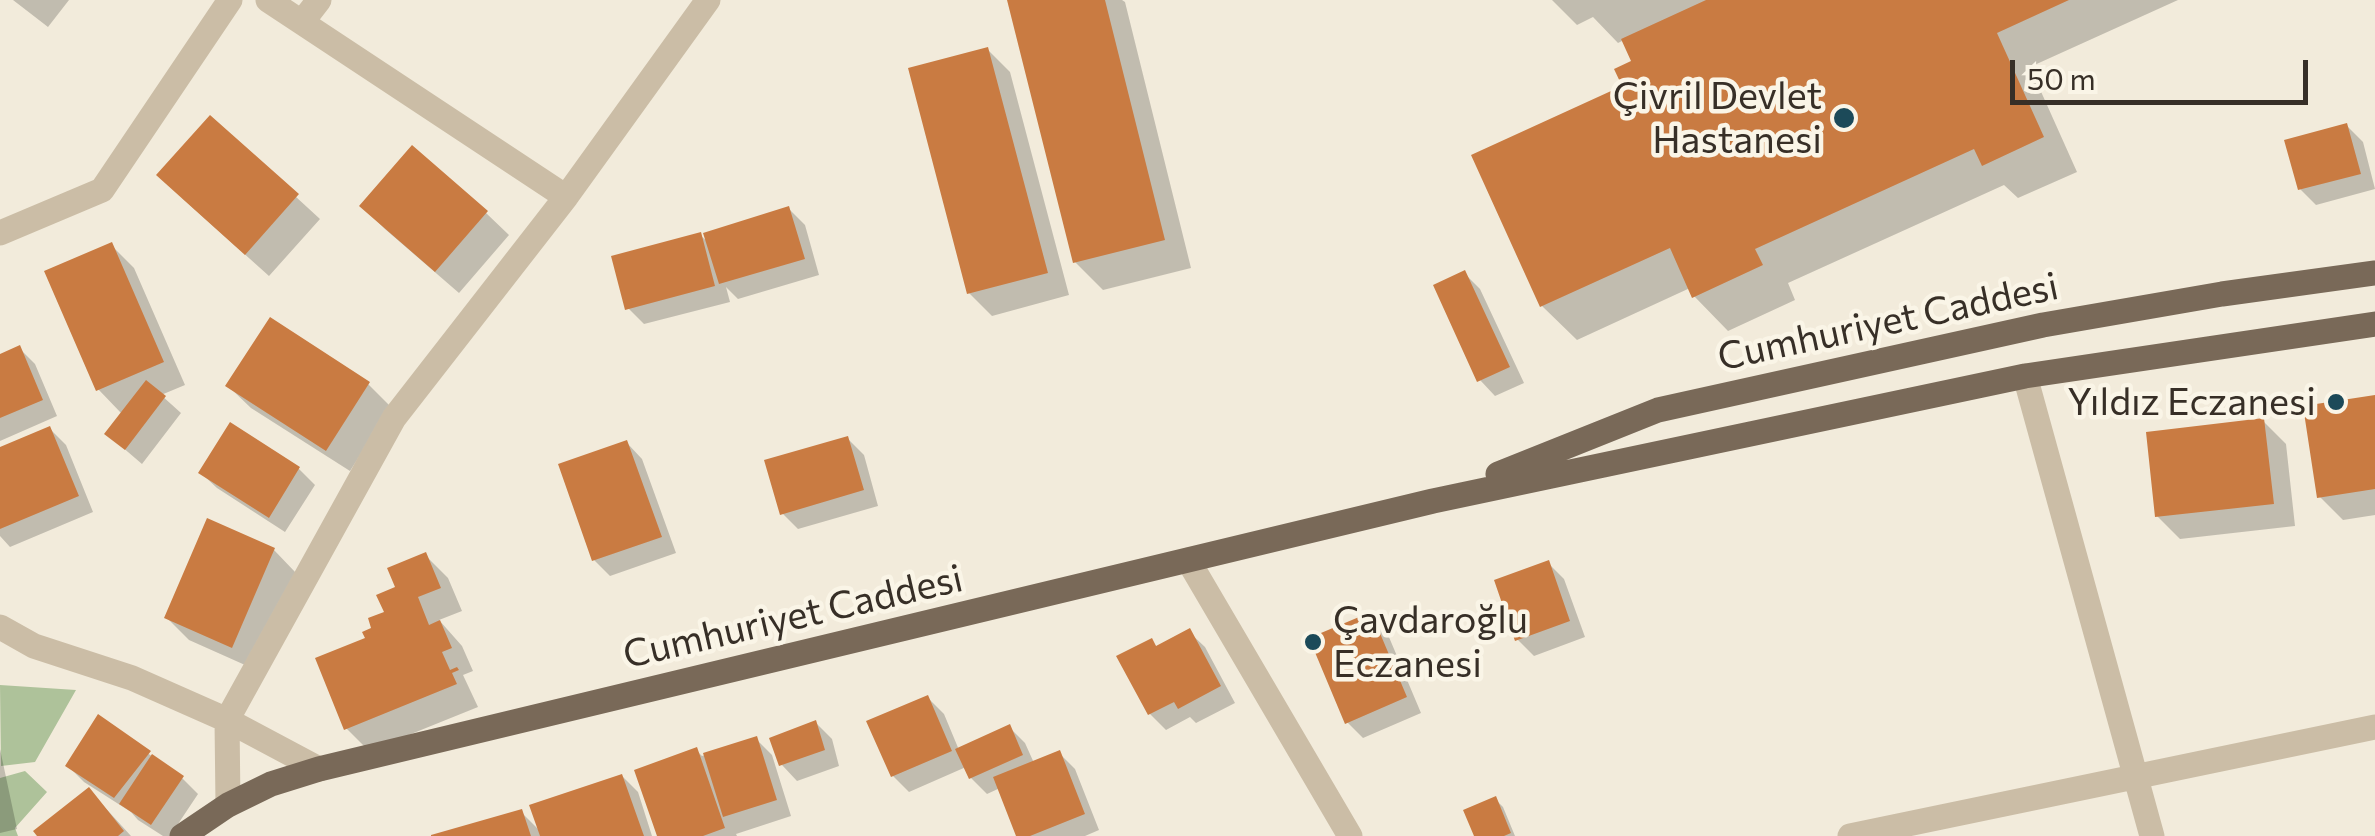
<!DOCTYPE html>
<html>
<head>
<meta charset="utf-8">
<style>
	body { margin:0 }
	#map { position:relative; width:2375px; height:836px; overflow:hidden; background:#f2ebdb; font-family:Commissioner,sans-serif }
	canvas { display:block }
	.scale { position:absolute; left:2010px; top:60px; width:298px; height:45px; box-sizing:border-box; border:5px solid #372f27; border-top:0; padding-left:12px; font-size:30px; line-height:35px; white-space:nowrap; color:#372f27; -webkit-text-stroke:8px #faf5e7; paint-order:stroke }
</style>
</head>
<body>
<div id="map">
<canvas width="2375" height="836"></canvas>
<div class="scale">50 m</div>
</div>
<script>
const ctx = document.querySelector('canvas').getContext('2d');
ctx.lineJoin = 'round';
function paint(path, color) {
  ctx.fillStyle = color;
  ctx.fill(path, 'evenodd');
}
function trace(path, color, width, dash) {
  ctx.strokeStyle = color;
  ctx.lineWidth = width;
  ctx.lineCap = dash ? 'butt' : 'round';
  ctx.setLineDash(dash || []);
  ctx.stroke(path);
}
function write(font, color, halo, rows, align = 'center') {
  ctx.font = font + ' Commissioner,sans-serif';
  ctx.lineWidth = 9;
  ctx.setLineDash([]);
  ctx.textBaseline = 'middle';
  ctx.strokeStyle = halo;
  ctx.fillStyle = color;
  for (const [text, x, y, turn = 0] of rows) {
    ctx.save();
    ctx.translate(x, y);
    ctx.rotate((+turn || 0) * Math.PI / 180);
    ctx.textAlign = isNaN(turn) ? turn : align;
    if (halo) ctx.strokeText(text, 0, 0);
    ctx.fillText(text, 0, 0);
    ctx.restore();
  }
}
paint(new Path2D(`
	M0,685L76,690L35,762L1,766Z
	M25,771L47,792L15,828L18,836H0V778Z`), '#aec29a');
paint(new Path2D(`
	M13,0H69L48,27Z
	M1010,0H1122L1125,2L1191,268L1103,290L1075,262Z
	M1552,0H2178L2030,67L2077,172L2018,198L2004,185L1788,283L1795,300L1728,331L1694,296L1690,288L1577,340L1542,306L1634,62L1624,40L1618,43L1593,17L1577,25Z
	M987,49L1010,72L1069,295L992,316L969,293Z
	M210,118L320,219L269,276L182,198Z
	M2347,126L2363,142L2375,189L2316,205L2300,189Z
	M362,206L486,213L509,235L459,293L385,229Z
	M789,209L805,225L819,275L738,299L726,287L730,302L644,324L628,308L700,235L710,244Z
	M111,245L134,268L185,385L161,395L181,413L142,464L107,434L122,414L98,389Z
	M1464,273L1480,289L1524,383L1495,396L1480,380Z
	M19,348L35,364L57,416L0,441V357Z
	M368,384L391,407L350,471L251,408L228,386Z
	M2375,398V515L2343,520L2320,497Z
	M2263,421L2286,444L2295,526L2180,539L2157,516Z
	M50,429L66,445L93,512L10,547L0,536V450Z
	M848,439L864,455L878,506L798,529L782,513Z
	M627,443L642,459L676,553L610,576L594,560Z
	M299,469L315,485L285,532L217,488L201,473Z
	M274,550L296,573L254,669L189,640L167,618Z
	M425,555L448,578L462,611L439,620L462,646L473,671L463,675L478,707L369,751L346,728L368,639Z
	M1548,563L1564,579L1585,637L1534,656L1518,640Z
	M1371,614L1386,630L1421,713L1363,738L1347,722Z
	M1189,632L1205,647L1235,703L1196,723L1190,717L1166,730L1150,714L1120,657L1151,641L1158,648Z
	M928,698L944,714L959,750L1009,727L1025,743L1034,763L1059,753L1075,769L1099,830L1085,836H1018L1000,788L987,794L971,778L966,767L909,792L893,776Z
	M99,718L182,778L198,794L170,836H163L138,820L131,812L84,782L68,766Z
	M816,723L832,739L839,766L797,781L782,765Z
	M756,739L772,755L791,816L736,834L737,836H660L696,750L702,756Z
	M0,749L17,829L0,833Z
	M622,776L638,792L652,836H436L521,812L542,833Z
	M89,790L131,836H40Z
	M1495,799L1503,807L1515,836H1477Z`), '#0003');
paint(new Path2D(`
	M1007,0H1105L1165,240L1073,263Z
	M1706,0H2069L1997,33L2044,137L1982,166L1974,149L1755,249L1763,265L1692,298L1670,248L1540,307L1471,155L1622,86L1614,69L1631,61L1621,39Z
	M988,47L1048,273L967,294L908,68Z
	M210,115L299,194L245,255L156,175Z
	M2347,123L2361,174L2298,190L2284,140Z
	M412,145L488,211L435,272L359,206Z
	M789,206L805,259L719,284L703,233Z
	M701,232L715,286L625,310L611,256Z
	M112,242L164,362L96,391L44,271Z
	M1465,270L1510,367L1477,382L1433,285Z
	M270,317L370,382L326,451L225,386Z
	M20,345L43,400L0,418V354Z
	M146,380L166,396L125,450L104,434Z
	M2375,395V489L2317,498L2303,406Z
	M2264,418L2274,504L2155,517L2146,432Z
	M230,422L300,467L269,518L198,473Z
	M50,426L79,496L0,529V447Z
	M848,436L864,490L780,515L764,460Z
	M627,440L662,537L592,561L558,464Z
	M207,518L275,548L232,648L164,618Z
	M426,552L441,588L418,597L429,625L440,620L452,648L442,652L450,670L457,667L459,670L452,673L457,684L344,730L315,658L365,638L362,632L371,628L368,618L384,612L376,595L395,587L387,568Z
	M1549,560L1570,621L1515,641L1494,580Z
	M1371,612L1407,697L1345,724L1309,638Z
	M1190,628L1221,686L1178,709L1174,702L1148,715L1116,656L1152,638L1156,646Z
	M928,695L952,751L891,777L866,721Z
	M98,714L151,751L114,798L65,766Z
	M816,720L825,750L779,766L769,738Z
	M1010,724L1023,755L969,779L955,749Z
	M757,736L777,800L723,817L703,753Z
	M697,747L725,828L703,836H657L634,770Z
	M1060,750L1085,814L1030,836H1016L993,777Z
	M152,754L184,776L151,825L119,804Z
	M622,774L644,836H540L529,805Z
	M89,787L124,831L118,836H37L33,831Z
	M1496,796L1511,833L1504,836H1474L1463,810Z
	M522,809L531,836H431V835Z`), '#c97b42');
trace(new Path2D(`
	M268,0L566,197
	M302,22L319,0
	M0,233L102,190L230,0
	M2025,376L2152,836
	M1188,560L1350,836
	M0,627L34,646L132,678L227,720L319,769
	M228,805L227,720L394,418L566,197L708,0
	M1850,836L2375,727`), '#cbbda6', 25);
trace(new Path2D(`
	M1498,474L1658,410L2043,325L2222,294L2375,273
	M182,836L228,805L271,784L319,769L1433,501L2025,376L2375,324`), '#796958', 25);
for (const [x, y, r, color] of [
	[1844,118,12,"#1c4a59"],
	[2336,402,10,"#1c4a59"],
	[1313,642,10,"#1c4a59"]
]) {
  const dot = new Path2D();
  dot.arc(x, y, r, 0, 2 * Math.PI);
  ctx.fillStyle = color;
  ctx.fill(dot);
  trace(dot, '#faf5e7', 4);
}
write('38px', '#372f27', '#faf5e7', [
	["Çivril Devlet",1822,96],
	["Hastanesi",1822,140],
	["Yıldız Eczanesi",2316,402],
	["Çavdaroğlu",1333,620,"left"],
	["Eczanesi",1333,664,"left"]
], 'right');
write('38px', '#372f27', '#faf5e7', [
	["Cumhuriyet Caddesi",1888,322,-12],
	["Cumhuriyet Caddesi",793,617,-13]
]);
</script>
</body>
</html>
